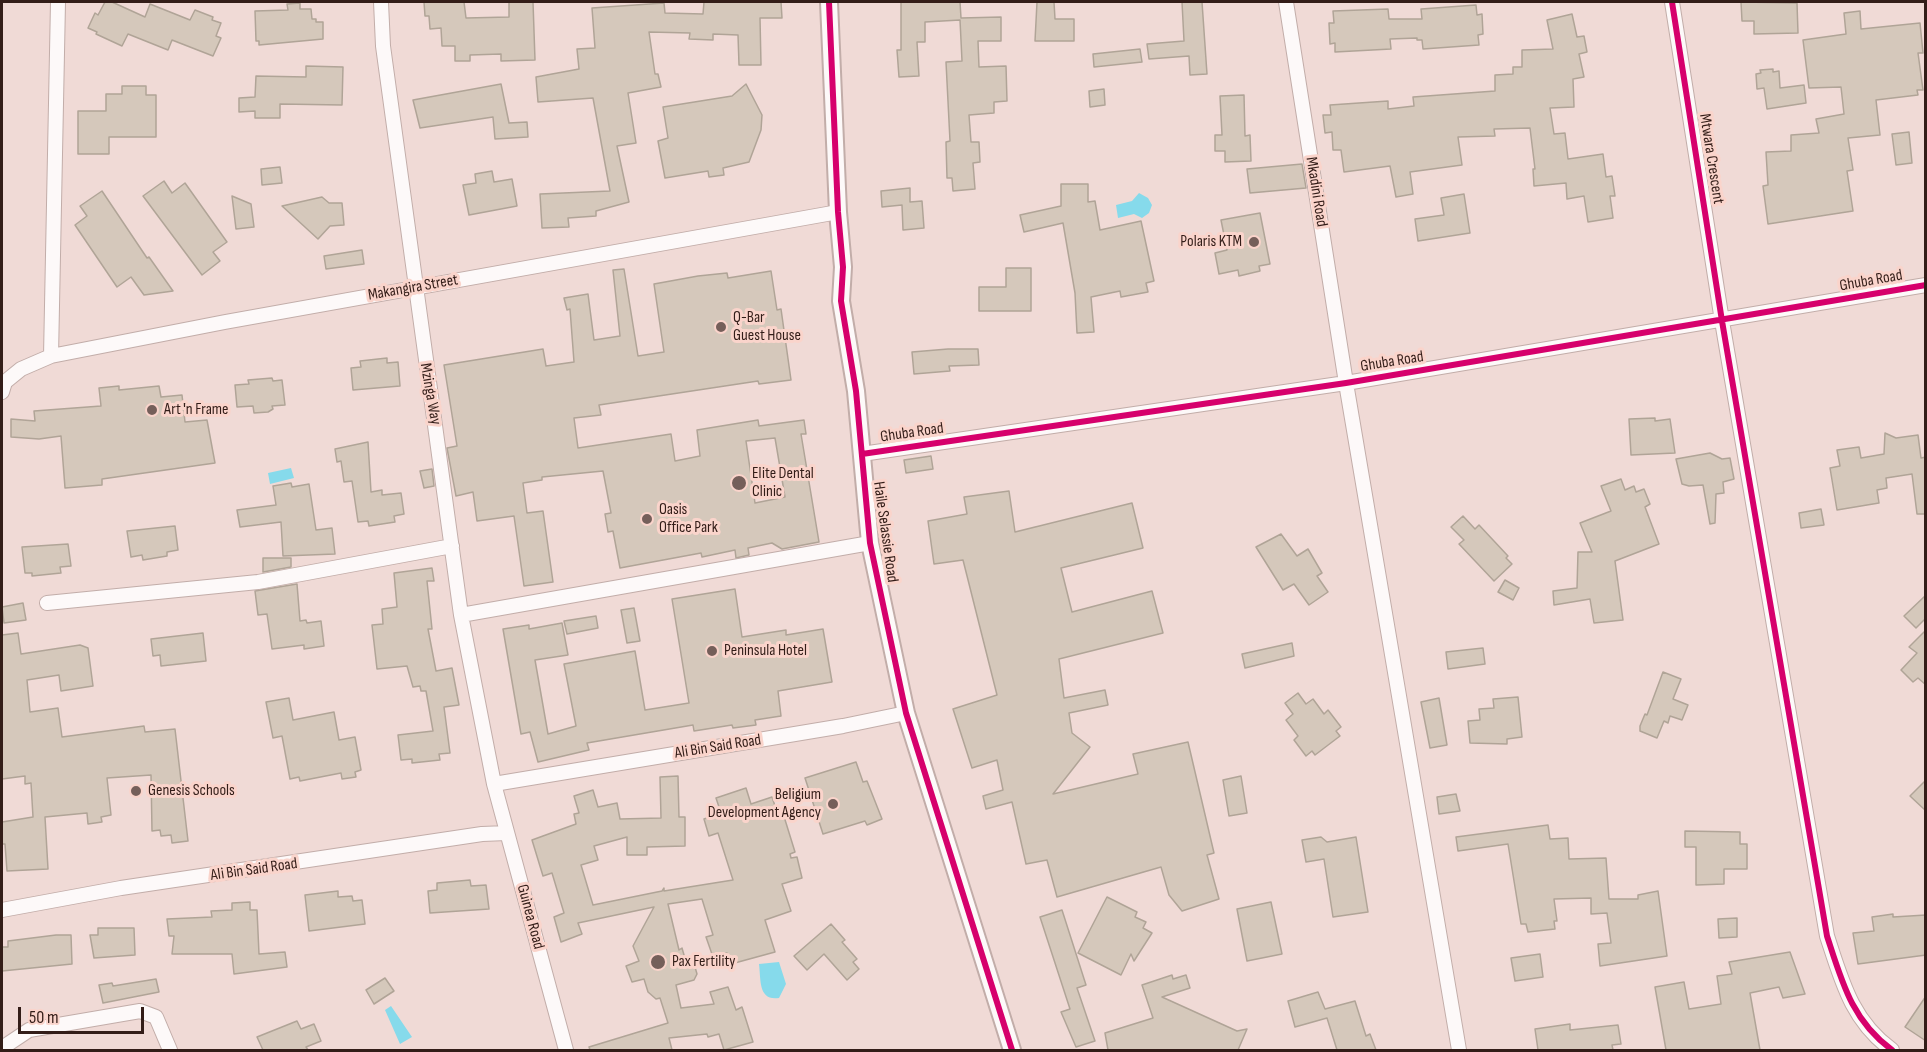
<!DOCTYPE html>
<html>
<head>
<meta charset="utf-8">
<style>
	body { margin:0 }
	#map { position:relative; width:1927px; height:1052px; overflow:hidden; background:#f0dad6; font-family:"Sofia Sans Condensed",sans-serif }
	canvas { display:block }
	.frame { position:absolute; inset:0; border:3px solid #331d18; pointer-events:none }
	.scale { position:absolute; left:18px; top:1007px; width:126px; height:27px; box-sizing:border-box; border:3px solid #331d18; border-top:0; padding-left:8px; font-size:18px; line-height:21px; white-space:nowrap; color:#331d18; -webkit-text-stroke:4px #fad4cb; paint-order:stroke }
</style>
</head>
<body>
<div id="map">
<canvas width="1927" height="1052"></canvas>
<div class="frame"></div>
<div class="scale">50 m</div>
</div>
<script>
const ctx = document.querySelector('canvas').getContext('2d');
ctx.lineJoin = 'round';
function paint(path, color) {
  ctx.fillStyle = color;
  ctx.fill(path, 'evenodd');
}
function trace(path, color, width, dash) {
  ctx.strokeStyle = color;
  ctx.lineWidth = width;
  ctx.lineCap = dash ? 'butt' : 'round';
  ctx.setLineDash(dash || []);
  ctx.stroke(path);
}
function write(font, color, halo, rows, align = 'center') {
  ctx.font = font + ' "Sofia Sans Condensed",sans-serif';
  ctx.lineWidth = 6;
  ctx.setLineDash([]);
  ctx.textBaseline = 'middle';
  ctx.strokeStyle = halo;
  ctx.fillStyle = color;
  for (const [text, x, y, turn = 0] of rows) {
    ctx.save();
    ctx.translate(x, y);
    ctx.rotate((+turn || 0) * Math.PI / 180);
    ctx.textAlign = isNaN(turn) ? turn : align;
    if (halo) ctx.strokeText(text, 0, 0);
    ctx.fillText(text, 0, 0);
    ctx.restore();
  }
}
paint(new Path2D(`
	M1139,193L1148,198L1152,205L1149,213L1142,218L1134,214L1118,218L1116,205L1132,201Z
	M291,468L294,478L270,484L268,473Z
	M779,962L786,984L779,998C758,1001 761,980 759,964Z
	M391,1006L412,1037L400,1044L385,1010Z`), '#86daeb');
const building = new Path2D(`
	M105,2H112L145,17L150,4L190,20L195,10L213,17L212,20L221,23L216,36L221,38L213,56L172,40L168,50L128,34L122,46L96,34L97,32L88,28L95,13L98,15Z
	M424,2H464L466,18L509,17V2H533L535,60L501,61V54L470,55V61H455V46H442L441,28L430,29L429,16H425Z
	M704,2H781L782,18H760L761,65H739L738,35L713,34V40L689,39L690,33L649,32L655,74H658L661,87L628,93L636,143L617,146L629,202L596,211V216L568,218L569,227L542,228L540,194L610,191L593,98L538,102L536,77L579,69L577,49L595,48L592,8L664,3L665,13L703,14Z
	M901,2H960L961,18L1001,17V41H978L979,67L1006,66L1007,101L994,102V113L969,115L971,142H979L980,162L973,163L975,189L953,191L952,178H947L946,142L950,141L946,62L962,61L960,20L925,22V42H917L919,76L899,77L897,50H901Z
	M1037,2H1054L1055,19H1074V41H1035Z
	M1182,2H1202L1207,74L1190,75L1189,56L1149,59L1147,44L1184,41Z
	M1741,2L1797,3L1798,33L1754,34V21H1742Z
	M300,3V9H311L312,19H316V22H323V39L259,45V41H256L255,11L288,10L287,4Z
	M1476,5L1477,15L1482,14L1483,34L1478,35L1479,45L1423,49L1422,40H1417V38L1390,39L1391,49L1335,52V43L1330,44L1329,23H1334L1333,11L1388,9L1389,19H1422L1421,9Z
	M1860,11L1861,29L1920,23L1923,53H1918L1923,90H1917L1918,95L1876,100L1880,135L1848,138L1853,170L1847,171L1853,211L1768,224L1763,186L1768,185L1766,152L1791,151V135L1819,133L1816,119L1844,114L1841,87L1809,88L1803,40L1846,34L1844,13Z
	M1572,14L1577,37L1584,36L1587,52L1579,54L1584,77L1573,79L1574,107L1550,108L1554,134L1565,133L1568,159L1603,154L1606,177L1612,176L1615,196H1610L1613,218L1588,222L1584,196L1567,199L1566,183L1534,186L1533,169H1535L1530,128L1494,129L1495,136L1458,137L1462,165L1410,172L1413,194L1396,197L1390,166L1344,172L1341,150H1333L1332,132L1325,133L1323,115H1331L1330,105L1388,101V109L1414,106L1413,97L1495,91V75L1513,74V67H1522V50L1553,49L1547,20Z
	M1140,49L1142,62L1094,67L1093,54Z
	M306,66L343,67L342,105L280,104V118H255V111L239,112V98L255,97L256,76L306,77Z
	M1773,69V72L1779,71L1780,88L1804,85L1806,103L1767,109L1764,88L1757,89L1756,74L1761,73L1760,70Z
	M501,84L509,123L527,122L528,137L495,139L493,117L420,128L413,100Z
	M746,84L762,115L761,130L749,162L723,168L724,175L709,177L708,171L665,178L658,141L668,138L663,107L732,96Z
	M122,86H146V95H156V137H109V154H78V111H106V94H122Z
	M1104,89L1105,105L1090,107L1089,91Z
	M1244,95L1245,136L1250,135L1251,161L1225,162V151H1215V135H1222L1220,96Z
	M1909,132L1912,163L1896,165L1892,134Z
	M1302,164L1306,188L1250,193L1247,169Z
	M280,167L282,183L262,185L261,169Z
	M492,171L494,182L512,179L517,206L469,215L463,185L476,183L475,174Z
	M164,181L172,193L185,183L227,242L213,252L220,261L202,275L143,196Z
	M1061,184H1088V202L1095,201L1100,230L1141,221L1154,281L1146,283L1148,292L1121,297L1120,291L1091,297L1094,332L1077,333L1075,293L1063,223L1024,232L1020,215L1061,206Z
	M910,188V202L922,201L924,228L903,230L902,205L882,207L881,191Z
	M102,191L147,258L149,257L173,291L144,295L131,277L117,287L75,225L87,216L80,206Z
	M1464,194L1470,233L1418,241L1415,219L1444,215L1441,198Z
	M232,196L251,204L254,227L236,229Z
	M322,197L329,203H342L344,225L330,226L318,239L282,206Z
	M1260,213L1270,264L1259,266L1260,271L1239,276L1238,270L1219,274L1215,253L1227,250L1221,220Z
	M362,250L364,264L326,269L324,256Z
	M1006,268H1031V311H979V287H1006Z
	M624,269L638,356L664,352L654,284L698,276L727,273L728,278L771,271L777,310L781,309L791,380L759,384L758,381L599,405L601,415L574,418L578,448L671,434L675,461L700,456L697,430L758,420L759,426L804,420L806,434H801L819,542L782,549L772,543L748,548L749,555L736,558L735,550L702,557L701,553L620,568L613,531L608,532L605,514L611,513L603,471L542,477V480L523,483L527,513L543,511L553,582L524,586L514,516L477,521L473,492L456,496L447,448L457,446L444,365L543,349L546,366L574,362L570,309L567,310L564,298L588,294L594,340L620,336L613,270ZM775,438L785,497L755,503L746,441Z
	M948,349H978L979,365L949,366L950,371L914,374L912,352Z
	M387,358V363L398,362L400,386L353,390L351,368L361,367L360,361Z
	M272,378L273,381L282,380L285,405L272,406L273,409L268,412L254,413L253,406L237,407L235,385L249,384L248,380Z
	M119,386V390L159,386L161,397L182,395L185,422L207,420L215,463L102,479V485L65,488L61,436L39,439L11,437V419L35,421L34,411L101,406L99,388Z
	M1655,418V421L1670,419L1675,453L1631,455L1629,419Z
	M1885,433L1896,438L1918,435L1921,458L1926,457V514H1917L1912,474L1886,478L1887,488L1877,490L1879,503L1837,510L1830,468L1840,466L1837,450L1859,447L1861,458L1884,454Z
	M368,442L371,492L382,490V495L401,493L404,514L394,516L395,522L369,526L368,521L358,522L352,481L344,482L341,461L337,462L335,449Z
	M1710,453L1722,459L1730,458L1734,479L1723,482L1724,493L1716,494L1715,523L1710,524L1703,485L1689,486L1682,484L1676,459Z
	M931,456L933,469L906,473L904,460Z
	M432,469L434,486L424,488L420,471Z
	M1621,479L1625,490L1634,486L1636,492L1644,489L1650,504L1645,507L1659,544L1615,561L1623,620L1594,623L1590,599L1554,605L1553,591L1577,588L1578,552H1592L1580,523L1611,511L1601,486Z
	M291,483L292,487L309,484L316,530L332,528L335,554L283,556L281,522L240,527L237,510L276,505L273,486Z
	M1009,491L1015,532L1132,503L1143,548L1061,568L1072,612L1152,591L1163,633L1059,659L1064,698L1105,690L1108,705L1069,713L1072,733L1090,747L1053,794L1138,774L1133,754L1188,742L1214,853L1207,855L1219,899L1182,911L1169,895L1161,867L1057,897L1047,860L1026,864L1012,802L986,809L983,796L1003,790L997,760L972,768L953,709L997,695L963,560L934,564L928,521L967,514L964,497Z
	M1821,509L1824,525L1801,528L1799,513Z
	M1463,516L1475,529L1479,525L1508,556L1506,558L1512,564L1494,581L1459,544L1464,540L1451,527Z
	M175,526L178,550L167,552V556L143,560L142,555L131,557L127,531Z
	M1281,534L1297,556L1308,549L1322,573L1317,576L1328,592L1309,605L1294,584L1283,590L1256,547Z
	M68,544L71,566L60,567L61,573L32,576V573H25L22,547Z
	M263,558H291V567L263,572Z
	M432,568L434,581H427L432,629H428L436,671L452,668L459,705L444,707L450,753L439,754L440,760L412,763V759L401,760L398,735L433,731L426,691H421L420,686L413,687L407,666L377,669L372,625L383,624L382,609L397,607L394,573Z
	M1505,580L1519,588L1513,600L1498,592Z
	M297,584L300,621L306,620L307,623L321,621L324,646L304,649V645L272,649L267,614L258,615L255,591Z
	M735,589L742,637L786,630V635L823,629L832,682L778,691L781,716L755,720L756,725L733,728L732,725L694,731L693,725L587,743L589,750L538,762L530,732L521,734L503,629L529,625V629L562,623L568,655L535,660L548,734L576,726L564,664L635,651L645,710L689,703L672,599Z
	M1926,595V618L1916,628L1904,616Z
	M23,603L26,620L4,623L2,607Z
	M634,608L640,641L627,643L621,610Z
	M596,616L598,628L567,634L564,621Z
	M1926,630V685L1918,678L1913,682L1901,670L1917,653L1909,647Z
	M18,633L21,654L80,645L88,648L93,686L61,691L59,675L27,680L30,712L58,708L62,737L144,726L145,732L175,729L188,841L172,843L171,835L161,836L160,830L152,831L151,775L107,778L111,815L101,817L102,822L88,824L87,813L45,817L48,869L7,871L5,844H2V822L33,817L31,783L25,784V776L2,779V635Z
	M203,633L206,661L161,666L160,655L153,656L151,639Z
	M1292,643L1294,656L1245,668L1242,654Z
	M1483,648L1485,664L1448,669L1446,652Z
	M1663,672L1681,679L1673,699L1688,705L1682,720L1670,716L1668,723L1664,721L1657,738L1640,731V726L1645,714L1647,715Z
	M1298,693L1306,704L1313,699L1324,714L1328,710L1341,727L1336,731L1340,736L1315,755L1312,751L1306,756L1294,740L1298,736L1286,720L1293,714L1285,703Z
	M1518,697L1522,737L1507,739V744L1470,743L1468,721L1480,720L1479,709L1494,708L1493,699Z
	M289,698L293,720L334,712L339,740L355,737L361,770L355,772L356,777L342,779L341,773L300,781L299,777L290,779L282,736L273,738L266,702Z
	M1439,698L1447,745L1430,748L1421,702Z
	M856,762L863,782L867,781L882,819L867,825L865,821L823,834L805,778Z
	M678,776L679,817H685V846L647,847V855H627V837L594,846L598,860L581,865L593,905L662,891L664,888V891L733,880L718,833L709,836L704,819L721,813L716,798L746,788L751,804L772,797L777,812L782,810L795,852L790,854L791,858L797,857L802,878L782,884L791,911L765,920L775,952L731,964L727,953L713,957L706,937L713,935L702,899L668,904L679,950L682,948L686,962L695,967L697,974L694,980L676,985L681,1008L714,1004L710,992L728,987L736,1010L742,1007L753,1042L724,1050L719,1034L708,1037L707,1034L669,1038L672,1050H590L589,1047L668,1023L660,998L656,999L648,992L644,979L632,982L626,966L639,961L633,946L654,907L578,923L582,934L561,942L554,917L564,913L552,873L543,876L532,840L576,824L574,814L579,813L574,796L593,790L598,807L617,803L620,819L661,818L660,777Z
	M1241,776L1247,813L1229,816L1223,780Z
	M1926,780V811L1910,796Z
	M1456,794L1460,811L1439,814L1437,797Z
	M1548,825L1550,839L1568,838L1569,859L1606,858L1609,899H1638V895L1658,891L1667,956L1600,966L1598,944L1611,943L1607,913L1591,914V898L1554,899L1557,921H1554L1555,929L1528,932L1526,924H1521L1508,844L1458,851L1456,837Z
	M1685,831L1740,832V844H1747V869H1724V884L1696,885V847H1685Z
	M1321,837L1327,842L1356,837L1368,912L1333,917L1324,859L1306,862L1302,840Z
	M470,880L471,886L486,885L489,909L430,913L428,891L437,890V883Z
	M338,891V897L352,896L353,901L362,900L365,924L309,931L305,895Z
	M1107,897L1137,912L1135,917L1146,922L1143,928L1152,933L1134,961L1131,954L1121,975L1078,953Z
	M250,902V910H257L259,954L285,952L287,967L234,974L232,954H172L174,936H169L167,919L212,917L211,911L232,910V903Z
	M1271,902L1282,954L1247,961L1237,909Z
	M1062,910L1086,985L1077,988L1095,1041L1076,1047L1061,1012L1070,1009L1040,917Z
	M1893,914V917L1926,915V955L1858,964L1853,933L1874,931L1872,917Z
	M1737,918V937L1719,938L1718,919Z
	M831,924L845,940L842,942L857,959L853,962L859,969L847,980L824,954L807,970L794,956Z
	M98,928H134L135,955L94,958L90,935H98Z
	M56,935H71L72,964L2,971V947H8V941Z
	M1790,952L1805,994L1783,998L1779,987L1750,993L1760,1050H1666L1655,987L1684,982L1689,1009L1721,1004L1717,976L1732,974L1729,962Z
	M1540,954L1543,977L1515,981L1511,958Z
	M1172,975L1173,979L1186,975L1190,988L1162,997L1237,1031L1247,1029L1238,1050H1108L1105,1033L1153,1018L1142,985Z
	M385,978L394,991L374,1004L366,990Z
	M156,979L159,992L103,1003L99,985L112,983L113,986Z
	M1318,992L1325,1009L1355,1001L1366,1036L1370,1034L1376,1050H1337L1327,1018L1295,1027L1288,1001Z
	M1926,996V1041L1905,1027Z
	M297,1021L301,1029L314,1024L321,1041L306,1047L308,1050H263L257,1037Z
	M1570,1024V1030L1618,1025L1621,1044L1612,1045L1613,1050H1538L1535,1029Z`);
paint(building, '#d5c8bb');
trace(building, '#b0a497', 1.5);
const minor = new Path2D(`
	M381,2L383,46L461,615L494,784L566,1050
	M1286,2L1346,383L1459,1050
	M1672,2L1722,321L1827,936C1842,982 1852,1021 1892,1050
	M51,356L58,2
	M2,392L5,382L21,369L51,356L225,322L838,212
	M862,454L1346,383L1926,285
	M47,603L258,582L452,546
	M461,615L870,543
	M494,784L843,726L906,713
	M2,910L121,888L482,834L507,833
	M2,1048L29,1030L140,1011L156,1017L170,1050`);
const tertiary = new Path2D(`
	M829,2L838,212L843,267L841,301L856,391L870,543L906,713L1012,1050`);
trace(minor, '#c2ada9', 16);
trace(tertiary, '#c2ada9', 20);
trace(minor, '#fdf9f9', 14);
trace(tertiary, '#fdf9f9', 16);
trace(new Path2D(`
	M829,2L838,212L843,267L841,301L856,391L870,543L906,713L1012,1050
	M1672,2L1722,321L1827,936C1842,982 1852,1021 1892,1050
	M862,454L1346,383L1926,285`), '#d6006c', 6);
for (const [x, y, r, color] of [
	[1254,242,6,"#755f5a"],
	[721,327,6,"#755f5a"],
	[152,410,6,"#755f5a"],
	[739,483,8,"#755f5a"],
	[647,519,6,"#755f5a"],
	[712,651,6,"#755f5a"],
	[136,791,6,"#755f5a"],
	[833,804,6,"#755f5a"],
	[658,962,8,"#755f5a"]
]) {
  const dot = new Path2D();
  dot.arc(x, y, r, 0, 2 * Math.PI);
  ctx.fillStyle = color;
  ctx.fill(dot);
  trace(dot, '#fad4cb', 2);
}
write('16px', '#331d18', '#fad4cb', [
	["Mtwara Crescent",1711,159,81],
	["Mkadini Road",1316,192,81],
	["Ghuba Road",1871,281,-10],
	["Makangira Street",413,288,-10],
	["Ghuba Road",1392,362,-9],
	["Mzinga Way",430,394,80],
	["Ghuba Road",912,433,-8],
	["Haile Selassie Road",885,532,82],
	["Ali Bin Said Road",718,747,-9],
	["Ali Bin Said Road",254,870,-8],
	["Guinea Road",530,917,75]
]);
write('16px', '#331d18', '#fad4cb', [
	["Polaris KTM",1242,242,"right"],
	["Q-Bar",733,318],
	["Guest House",733,336],
	["Art 'n Frame",164,410],
	["Elite Dental",752,474],
	["Clinic",752,492],
	["Oasis",659,510],
	["Office Park",659,528],
	["Peninsula Hotel",724,651],
	["Genesis Schools",148,791],
	["Beligium",821,795,"right"],
	["Development Agency",821,813,"right"],
	["Pax Fertility",672,962]
], 'left');
</script>
</body>
</html>
